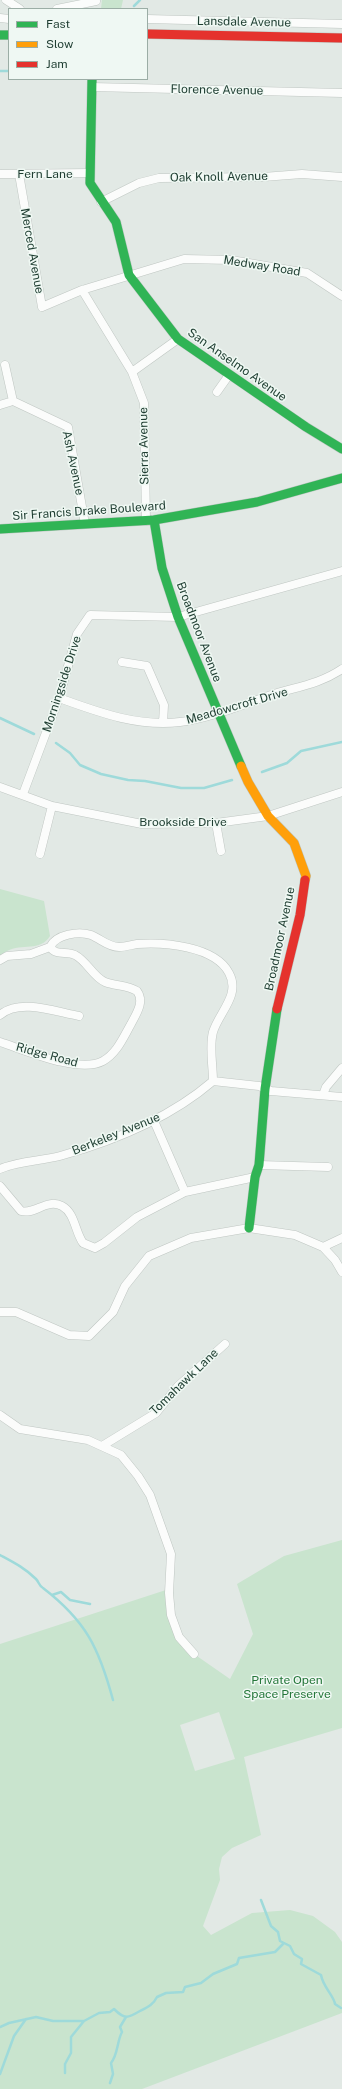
<!DOCTYPE html>
<html>
<head>
<meta charset="utf-8">
<style>
	body { margin:0 }
	#map { position:relative; width:342px; height:2089px; overflow:hidden; background:#e2e9e5; font-family:"Public Sans",sans-serif }
	canvas { display:block }
	.legend { position:absolute; left:8px; top:8px; width:140px; height:72px; box-sizing:border-box; background:#eff8f3; border:1px solid #9bada5; margin:0; padding:5px 7px; list-style:none; font-size:12px; color:#1e3d31 }
	.legend li { display:flex; align-items:center; gap:8px; height:20px }
	.legend b { width:20px; border:1px solid #9bada5 }
</style>
</head>
<body>
<div id="map">
<canvas width="342" height="2089"></canvas>
<ul class="legend">
<li><b style="height:5px;background:#30b455"></b>Fast</li>
<li><b style="height:5px;background:#ff9f0a"></b>Slow</li>
<li><b style="height:5px;background:#e5322d"></b>Jam</li>
</ul>
</div>
<script>
const ctx = document.querySelector('canvas').getContext('2d');
ctx.lineJoin = 'round';
function paint(path, color) {
  ctx.fillStyle = color;
  ctx.fill(path, 'evenodd');
}
function trace(path, color, width, dash) {
  ctx.strokeStyle = color;
  ctx.lineWidth = width;
  ctx.lineCap = dash ? 'butt' : 'round';
  ctx.setLineDash(dash || []);
  ctx.stroke(path);
}
function write(font, color, halo, rows, align = 'center') {
  ctx.font = font + ' "Public Sans",sans-serif';
  ctx.lineWidth = 3;
  ctx.setLineDash([]);
  ctx.textBaseline = 'middle';
  ctx.strokeStyle = halo;
  ctx.fillStyle = color;
  for (const [text, x, y, turn = 0] of rows) {
    ctx.save();
    ctx.translate(x, y);
    ctx.rotate((+turn || 0) * Math.PI / 180);
    ctx.textAlign = isNaN(turn) ? turn : align;
    if (halo) ctx.strokeText(text, 0, 0);
    ctx.fillText(text, 0, 0);
    ctx.restore();
  }
}
paint(new Path2D(`
	M102,0H123L121,9H101Z
	M0,889L44,901L50,936C40,952 22,943 7,951C5,952 2,955 0,957Z
	M342,1540V1728L244,1757L261,1835L232,1848L222,1857L219,1869L220,1880L203,1926L211,1935L252,1913L290,1910L313,1916L335,1932L342,1942V2013L142,2089H0V1644L169,1589L179,1637L194,1654L230,1679L253,1634L237,1584L284,1556ZM219,1712L235,1759L195,1771L180,1725Z`), '#c9e4ce');
trace(new Path2D(`
	M134,6L140,0
	M0,71H9
	M0,718L34,734
	M56,743L70,753L80,765L101,774L128,780L145,781L181,788H204L232,780
	M262,772L287,763L301,751L342,742
	M0,1555C13,1562 25,1568 36,1579C39,1582 39,1586 43,1588C86,1621 99,1648 113,1700
	M52,1595L61,1592L70,1600L90,1604
	M261,1900L271,1926L278,1932L280,1941L290,1946L294,1954L302,1959L301,1964L321,1975C323,1987 334,1996 335,2004L341,2008
	M0,2027L9,2023L36,2017L53,2021H84L99,2013L110,2012L114,2009C125,2020 128,2018 140,2011C148,2007 153,2005 157,1997L166,1993L183,1992L185,1987L201,1983L213,1974L237,1964L239,1958L275,1952L283,1944
	M65,2073V2064L71,2053V2037L84,2021
	M0,2074L14,2036L26,2019
	M110,2083L113,2074L111,2063C118,2055 117,2041 122,2032L120,2027L126,2017`), '#9edada', 2.5);
const street = new Path2D(`
	M6,0L20,9
	M57,9L96,1
	M0,18L9,19
	M147,19L342,24
	M92,87L342,93
	M0,174L89,173
	M19,174L42,307L82,290L184,259L231,260L307,273L342,296
	M101,202L139,183L159,178L263,177L302,174L342,177
	M82,290L132,372L144,403L146,521
	M5,365L13,401
	M132,372L178,339
	M217,392L229,375
	M0,405L13,401L68,427L85,524
	M122,662L147,666L164,705L163,723
	M59,698C98,712 137,727 180,722C211,718 241,705 271,695C296,687 320,684 342,669
	M0,787L52,806L142,824L216,823L268,816L342,792
	M23,794L59,698L77,634L90,615L178,617L342,571
	M216,823L221,851
	M40,854L52,806
	M50,947C56,934 79,931 91,935C101,939 108,947 119,947C125,947 131,945 137,944C164,942 215,946 229,973C241,995 219,1012 213,1032C209,1046 213,1066 213,1081
	M0,960L7,956L31,954L50,947
	M0,1015C20,998 56,1012 79,1016
	M0,1042C25,1050 79,1074 103,1061C117,1053 123,1038 131,1024C136,1014 145,1002 137,991C127,985 115,986 105,982C93,977 87,961 75,955C66,951 56,956 50,947
	M323,1095L326,1087L342,1068
	M154,1121L185,1192
	M259,1165L328,1167
	M0,1169C18,1161 41,1161 60,1156C114,1141 170,1118 213,1081L259,1086L271,1091L342,1097
	M0,1186L21,1211C35,1215 47,1198 62,1206C75,1213 75,1232 83,1243L95,1248L104,1243L137,1217L185,1192L255,1177
	M323,1247L342,1238
	M0,1312H16L69,1335L89,1336L113,1312L125,1286L149,1256L191,1238L249,1228L295,1235L323,1247L335,1260L342,1272
	M0,1415L20,1429L88,1440L121,1455L138,1476L150,1495L171,1554L169,1593L171,1615L179,1637L194,1654
	M102,1446L156,1413L178,1386L225,1344`);
const fast = new Path2D(`
	M0,35H9
	M92,79L90,183L116,222L129,275L178,339L306,427L342,449
	M154,520L162,568L178,617L241,766
	M0,529L154,520L257,502L342,478
	M249,1228L255,1177L259,1165L265,1089L277,1009`);
const slow = new Path2D(`
	M241,766L248,782L268,816L294,843L306,876L305,880`);
const jam = new Path2D(`
	M147,34L342,38
	M277,1009L300,915L305,880`);
trace(street, '#bfc6c2', 9);
trace(fast, '#bbc5c0', 10);
trace(slow, '#bbc5c0', 10);
trace(jam, '#bbc5c0', 10);
trace(street, '#fbfcfb', 8);
trace(fast, '#30b455', 9);
trace(slow, '#ff9f0a', 9);
trace(jam, '#e5322d', 9);
write('12px', '#1e3d31', '#eff8f3', [
	["Lansdale Avenue",244,22,1],
	["Florence Avenue",217,90,1],
	["Fern Lane",45,174],
	["Oak Knoll Avenue",219,177,-1],
	["Merced Avenue",32,251,80],
	["Medway Road",262,266,9],
	["San Anselmo Avenue",237,365,35],
	["Sierra Avenue",144,446,-91],
	["Ash Avenue",73,463,78],
	["Sir Francis Drake Boulevard",89,511,-4],
	["Broadmoor Avenue",199,632,69],
	["Morningside Drive",62,684,-72],
	["Meadowcroft Drive",237,706,-16],
	["Brookside Drive",183,822],
	["Broadmoor Avenue",280,939,-78],
	["Ridge Road",47,1055,15],
	["Berkeley Avenue",116,1134,-22],
	["Tomahawk Lane",184,1382,-44]
]);
write('12px', '#25773a', '#eff8f3', [
	["Private Open",287,1680],
	["Space Preserve",287,1694]
]);
</script>
</body>
</html>
